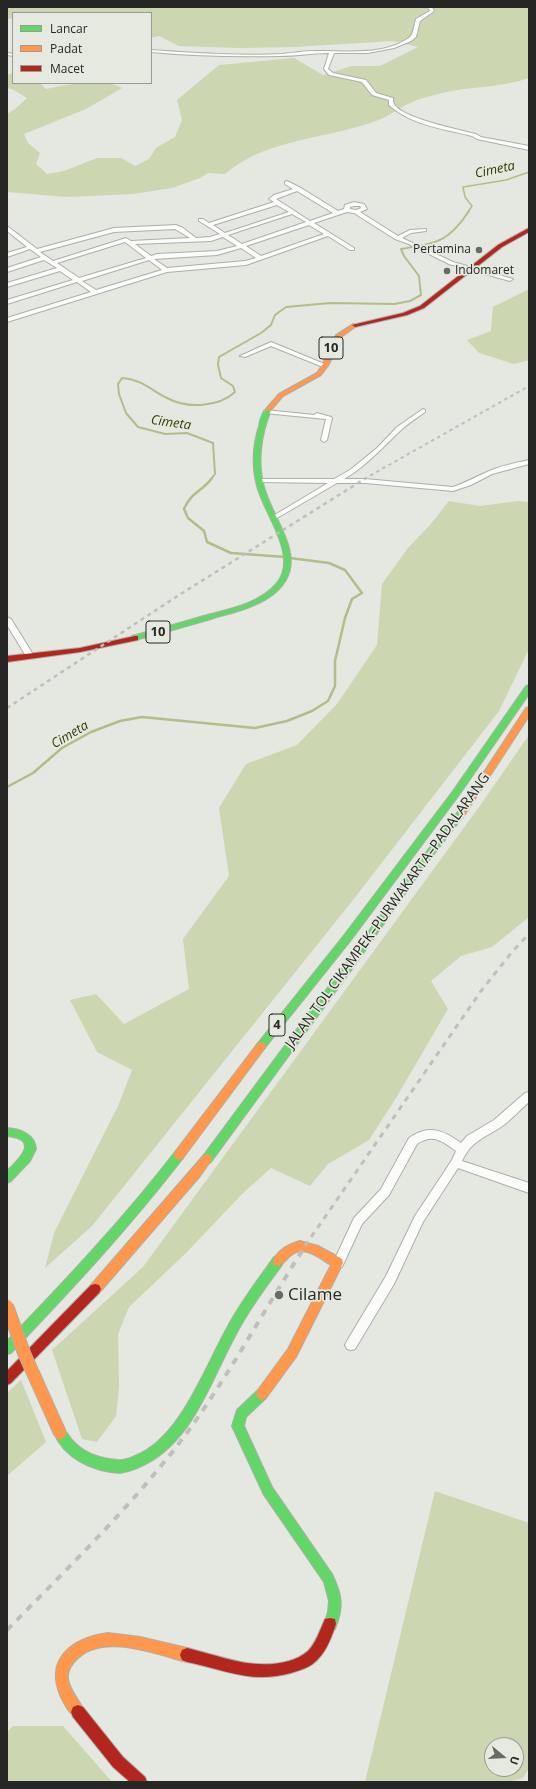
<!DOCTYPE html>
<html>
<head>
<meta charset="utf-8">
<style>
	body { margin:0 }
	#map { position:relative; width:536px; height:1789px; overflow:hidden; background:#e5e7e1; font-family:"Open Sans",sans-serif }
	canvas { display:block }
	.frame { position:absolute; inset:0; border:8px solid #262724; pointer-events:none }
	.legend { position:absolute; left:12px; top:12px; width:140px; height:72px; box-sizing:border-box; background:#e6e9df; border:1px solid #999b94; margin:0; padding:5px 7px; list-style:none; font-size:12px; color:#262724 }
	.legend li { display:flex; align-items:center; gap:8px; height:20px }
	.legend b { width:20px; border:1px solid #999b94 }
	.north { position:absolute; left:484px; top:1737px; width:40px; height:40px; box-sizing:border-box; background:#e6e9df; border:1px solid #999b94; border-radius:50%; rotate:108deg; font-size:11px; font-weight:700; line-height:16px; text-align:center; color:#262724 }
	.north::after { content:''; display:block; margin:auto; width:14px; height:18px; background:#696a66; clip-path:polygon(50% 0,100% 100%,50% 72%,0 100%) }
</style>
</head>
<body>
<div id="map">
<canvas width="536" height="1789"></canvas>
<div class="frame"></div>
<ul class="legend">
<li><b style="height:5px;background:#63d668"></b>Lancar</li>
<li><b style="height:5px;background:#ff974d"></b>Padat</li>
<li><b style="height:5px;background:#b3261e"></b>Macet</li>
</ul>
<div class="north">U</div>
</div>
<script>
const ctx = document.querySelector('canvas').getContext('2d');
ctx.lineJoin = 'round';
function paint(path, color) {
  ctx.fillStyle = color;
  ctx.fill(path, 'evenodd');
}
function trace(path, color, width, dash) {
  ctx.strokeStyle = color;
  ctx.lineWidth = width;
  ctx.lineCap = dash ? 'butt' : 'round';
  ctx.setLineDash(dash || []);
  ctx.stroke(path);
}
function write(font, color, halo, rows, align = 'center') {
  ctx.font = font + ' "Open Sans",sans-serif';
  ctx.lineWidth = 3.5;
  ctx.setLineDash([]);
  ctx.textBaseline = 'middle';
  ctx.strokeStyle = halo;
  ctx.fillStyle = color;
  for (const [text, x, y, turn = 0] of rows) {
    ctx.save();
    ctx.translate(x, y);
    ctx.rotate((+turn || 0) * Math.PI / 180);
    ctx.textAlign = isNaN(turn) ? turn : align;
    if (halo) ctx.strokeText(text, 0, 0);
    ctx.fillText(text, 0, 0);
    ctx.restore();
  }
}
paint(new Path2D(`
	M7,7H529V78C501,88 471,86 442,93C431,96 418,99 408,104C398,108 391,115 381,119C329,140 270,136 225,174L208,173L200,178L172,188L133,194L67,197L7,192V114L15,109L27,98L12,89L7,88V75L13,73V83H40L46,89C68,85 102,76 122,88L86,109L24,134L28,143L40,153L36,164L47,174L64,171L97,158H121L135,166L149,159L156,148L175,137L182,120L177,100L219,65L294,58L323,75L352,66H380L418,47L393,41L294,47L240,48L179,46L159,36L151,38V13H13V18L7,19Z
	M529,289V360L514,364L479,353L467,340L491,331L493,307Z
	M449,501L480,506L518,501L529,502V649L499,711L353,900L92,1226L45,1268L54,1233L118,1106L132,1070L97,1052L70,1000L96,994L124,1024L189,989L183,939L229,876L219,808L246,764L297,745L337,704L377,645L382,584L408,548L430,525Z
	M529,735V917L492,947L461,956L431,981L448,1009L396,1098L369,1140L328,1164L310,1186L271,1168L243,1193L186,1253L129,1307L118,1334L119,1387L116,1416L97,1442L82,1439L52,1350L143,1267L479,807Z
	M21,1380L46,1442L7,1476V1393Z
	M435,1491L529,1523V1768L523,1778L508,1782H365ZM492,1745H516V1769H492Z
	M13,1726H63L112,1782H7V1732Z`), '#ccd6b0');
trace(new Path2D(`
	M468,212L472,206L465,197L463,187L506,180L529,172`), '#b0be88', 1.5);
trace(new Path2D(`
	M211,479L215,474L213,443L187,433L165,434L138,427L126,413L119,394L118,384L122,378C141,379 151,390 167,398C187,409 219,407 235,392L233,386L221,378L218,365L219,357L261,333L271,325L275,315L286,307L330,303L394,304L410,301L421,295L419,276L404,256L401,249C436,243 448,243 469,211`), '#b0be88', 2);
trace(new Path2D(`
	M212,478C202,492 191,492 184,509L188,518L204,531L207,542L231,553L285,557
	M7,787L33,773L62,748L91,732L120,721L142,717L255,728L287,721L312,711L328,701L335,686V661L345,618L352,599L362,593L345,570L329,563L290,558`), '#b0be88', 2.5);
const street = new Path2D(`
	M428,7H432L434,11L420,21L416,37L411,41L394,48L368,53H334L328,69L333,73L366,80L376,93L393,98C393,100 393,102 394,104C401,118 460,130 476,134L481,137L529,146V150L477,139L472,136C444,129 411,125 389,105V100L372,95L362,82L329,75L324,69L329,53C313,53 297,56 280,56C237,57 194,56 151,52V50C194,53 239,56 282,54C293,53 303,51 313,51C343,50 381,57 409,38C414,34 414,25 416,19L430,11Z
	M7,53L13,54V56L7,55Z
	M287,181L301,188L338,211L344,209L345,205L354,202L364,204L367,209L360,212L398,236L410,230L426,229V231L411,233L402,238L453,262L513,279L510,281L449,264L409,244L395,239L354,213L347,212L314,223L354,248V250H350L328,236L246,265L167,272L7,322V318L91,292L77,282L7,304V300L73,280L60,271L7,287V283L57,268L44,260L7,272V268L41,257L30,249L7,257V253L27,247L7,231V226L37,249L114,228L176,225L183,228L196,238L210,237L220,234L199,221V219H203L209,223L274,202L269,199L274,195L293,189L285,184V182ZM297,191L333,213L310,221L276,199ZM277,205L289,212L225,233L213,225ZM354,206H360L361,208L356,210L350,209V207ZM292,214L306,222L242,244L228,235ZM309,225L324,234L261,256L246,246ZM175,229L190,238L131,241L126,238L53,261L40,252L114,232ZM223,237L237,246L217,251L157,254L151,256L135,244L211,241ZM125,242L146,258L79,278L57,263ZM241,248L256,258L245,261L167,268L154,259L217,255ZM149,260L162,270L96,290L82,281Z
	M271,342L327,365L328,366L323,367L271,346L245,357L240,356Z
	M423,409L425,410V412C417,418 407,424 400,431C382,448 366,466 344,479H365L453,487C465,483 475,477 487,472C500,466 515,463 529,460V464L492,474L471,485L453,491L365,483H337L277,518H273V516L328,483L259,482L257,481V479H334L350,470L377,448L397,427Z
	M266,410L314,415L317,413L331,417L332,418L327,440L324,442L321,440L326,419L264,413V411Z
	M7,617L11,619L34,656L33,658H27L26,656L7,625Z
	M529,1092V1102C520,1110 511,1120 501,1127C484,1138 471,1141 462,1161L529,1183V1193L458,1168L423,1222L394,1284L355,1349L351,1350L347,1349L345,1345L347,1341L386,1276L415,1216L452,1160L456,1151C442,1141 433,1133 417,1144L389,1195L362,1224L342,1267L338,1268L334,1267L333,1263L354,1218L381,1189L409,1138C429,1124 443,1130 461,1143L467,1136L494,1120L525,1093Z`);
const fast = new Path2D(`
	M268,408L271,410C261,434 257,462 264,487C275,526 316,566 268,598C251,609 230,613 211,619C186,626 161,634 135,640H132V636C155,630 177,624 200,617C225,610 259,605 277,583C299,556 264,514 257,486C252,467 253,445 259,426C260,420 262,411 268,408Z
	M529,685V694L459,795L351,940L264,1049L261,1050L258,1049L256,1046L258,1043L345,934L453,791L526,686Z
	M462,809L465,810L466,812L465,814L423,868L352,969L211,1162L207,1164L203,1162L202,1159L203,1156L346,963L417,864L459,810Z
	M7,1128C20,1129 35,1134 36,1149L30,1161L11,1181L7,1183V1171C20,1159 40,1139 7,1136Z
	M179,1150L183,1152L184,1155L183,1158C130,1227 71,1290 11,1353L7,1354V1341C66,1280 123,1219 175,1152Z
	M278,1256L282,1257L283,1261L282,1265C265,1288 248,1311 235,1336C210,1382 191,1447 137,1468C132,1470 126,1472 120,1473C93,1471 65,1459 54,1433L56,1429L60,1427C66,1430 68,1435 72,1440C83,1453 101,1459 118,1460C124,1461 129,1459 135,1456C180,1439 205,1367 227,1328C240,1303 258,1280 274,1257Z
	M262,1388L266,1390L268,1394L266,1398L246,1417L244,1426L272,1487L332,1574C342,1595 344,1606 335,1629L330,1630L325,1629L324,1624L328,1612L329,1601L324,1582L264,1495L232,1426L237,1410L258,1390Z`);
const slow = new Path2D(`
	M353,324L358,325L341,337L329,364L321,375L283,396L270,411H266V409L279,394L317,373L323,364L336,335Z
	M529,707V716L465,814H459L458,812L459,810L526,708Z
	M261,1042L264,1043L266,1046L264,1049L183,1158L179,1160L175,1158L174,1155L175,1152L258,1043Z
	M207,1154L211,1156L212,1159L200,1176L99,1293L95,1294L91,1293L89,1289L91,1285L203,1156Z
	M300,1241L318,1246L342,1259L343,1263L296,1357L266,1398L262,1400L258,1398L256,1394L258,1390L288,1349L331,1265C319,1258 304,1244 290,1256C286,1259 284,1264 278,1266L274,1265L273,1261C278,1250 289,1244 300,1241Z
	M108,1633L140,1637L187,1648L192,1650L194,1655L192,1660L187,1662C156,1654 104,1633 78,1658C71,1664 67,1670 68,1679C70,1692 80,1701 85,1712L83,1717L78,1719C70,1715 65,1705 61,1697C44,1659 72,1638 108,1633Z`);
const jam = new Path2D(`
	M529,228V232L502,247L424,308L407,315L355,327L352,325L403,313L420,306L498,245Z
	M135,636H138V640L80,652L7,662V656L80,648Z
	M95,1284L99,1285L101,1289L99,1293L11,1383L7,1385V1371L91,1285Z
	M330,1618L335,1619L336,1624C332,1636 327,1650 318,1659C311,1667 301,1670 291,1673C252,1684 225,1670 187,1662L182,1660L180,1655L182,1650L187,1648C221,1656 253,1671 289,1661C296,1659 302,1656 308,1651C316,1643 320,1630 325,1619Z
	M78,1705L83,1707L123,1757L145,1777L147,1782H130L113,1767L73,1717L71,1712L73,1707Z`);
trace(street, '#adafab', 2);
trace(fast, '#adafab', 2);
trace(slow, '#adafab', 2);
trace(jam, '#adafab', 2);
paint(street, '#fbfbfa');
paint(fast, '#63d668');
paint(slow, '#ff974d');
paint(jam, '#b3261e');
trace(new Path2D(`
	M364,479L529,386`), '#bfbfbe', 2, [3.5, 3.5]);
trace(new Path2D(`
	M7,708L176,597L366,478`), '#bfbfbe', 2.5, [4, 4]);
trace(new Path2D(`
	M305,1246L481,991L512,952L529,934`), '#bfbfbe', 3, [5.5, 5.5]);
trace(new Path2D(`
	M7,1630C69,1567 133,1505 186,1434C230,1374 265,1308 306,1245`), '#bfbfbe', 4, [7, 7]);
const slowBridge = new Path2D(`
	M7,1306L24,1353L60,1433`);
trace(slowBridge, '#adafab', 14, []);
trace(slowBridge, '#ff974d', 12);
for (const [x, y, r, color] of [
	[479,250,4,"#696a66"],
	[447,271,4,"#696a66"],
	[279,1295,5,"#696a66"]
]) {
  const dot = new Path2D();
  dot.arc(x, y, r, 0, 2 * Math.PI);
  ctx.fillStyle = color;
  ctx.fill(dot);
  trace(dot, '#e6e9df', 1.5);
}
write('12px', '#262724', '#e6e9df', [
	["Pertamina",471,250],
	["Indomaret",455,271,"left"]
], 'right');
write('italic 13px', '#2e3900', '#e6e9df', [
	["Cimeta",495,170,-12],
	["Cimeta",171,423,8],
	["Cimeta",70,735,-31]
]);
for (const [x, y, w] of [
	[331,348,24],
	[158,632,24],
	[277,1025,16]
]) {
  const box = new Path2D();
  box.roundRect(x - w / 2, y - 11, w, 22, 3);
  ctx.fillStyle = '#e6e9df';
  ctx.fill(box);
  trace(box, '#262724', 1);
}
write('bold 13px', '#262724', null, [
	["10",331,348],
	["10",158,632],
	["4",277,1025]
]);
write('14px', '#262724', '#e6e9df', [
	["JALAN TOL CIKAMPEK–PURWAKARTA–PADALARANG",388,911,-54]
]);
write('17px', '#262724', '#e6e9df', [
	["Cilame",288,1295]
], 'left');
</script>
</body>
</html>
